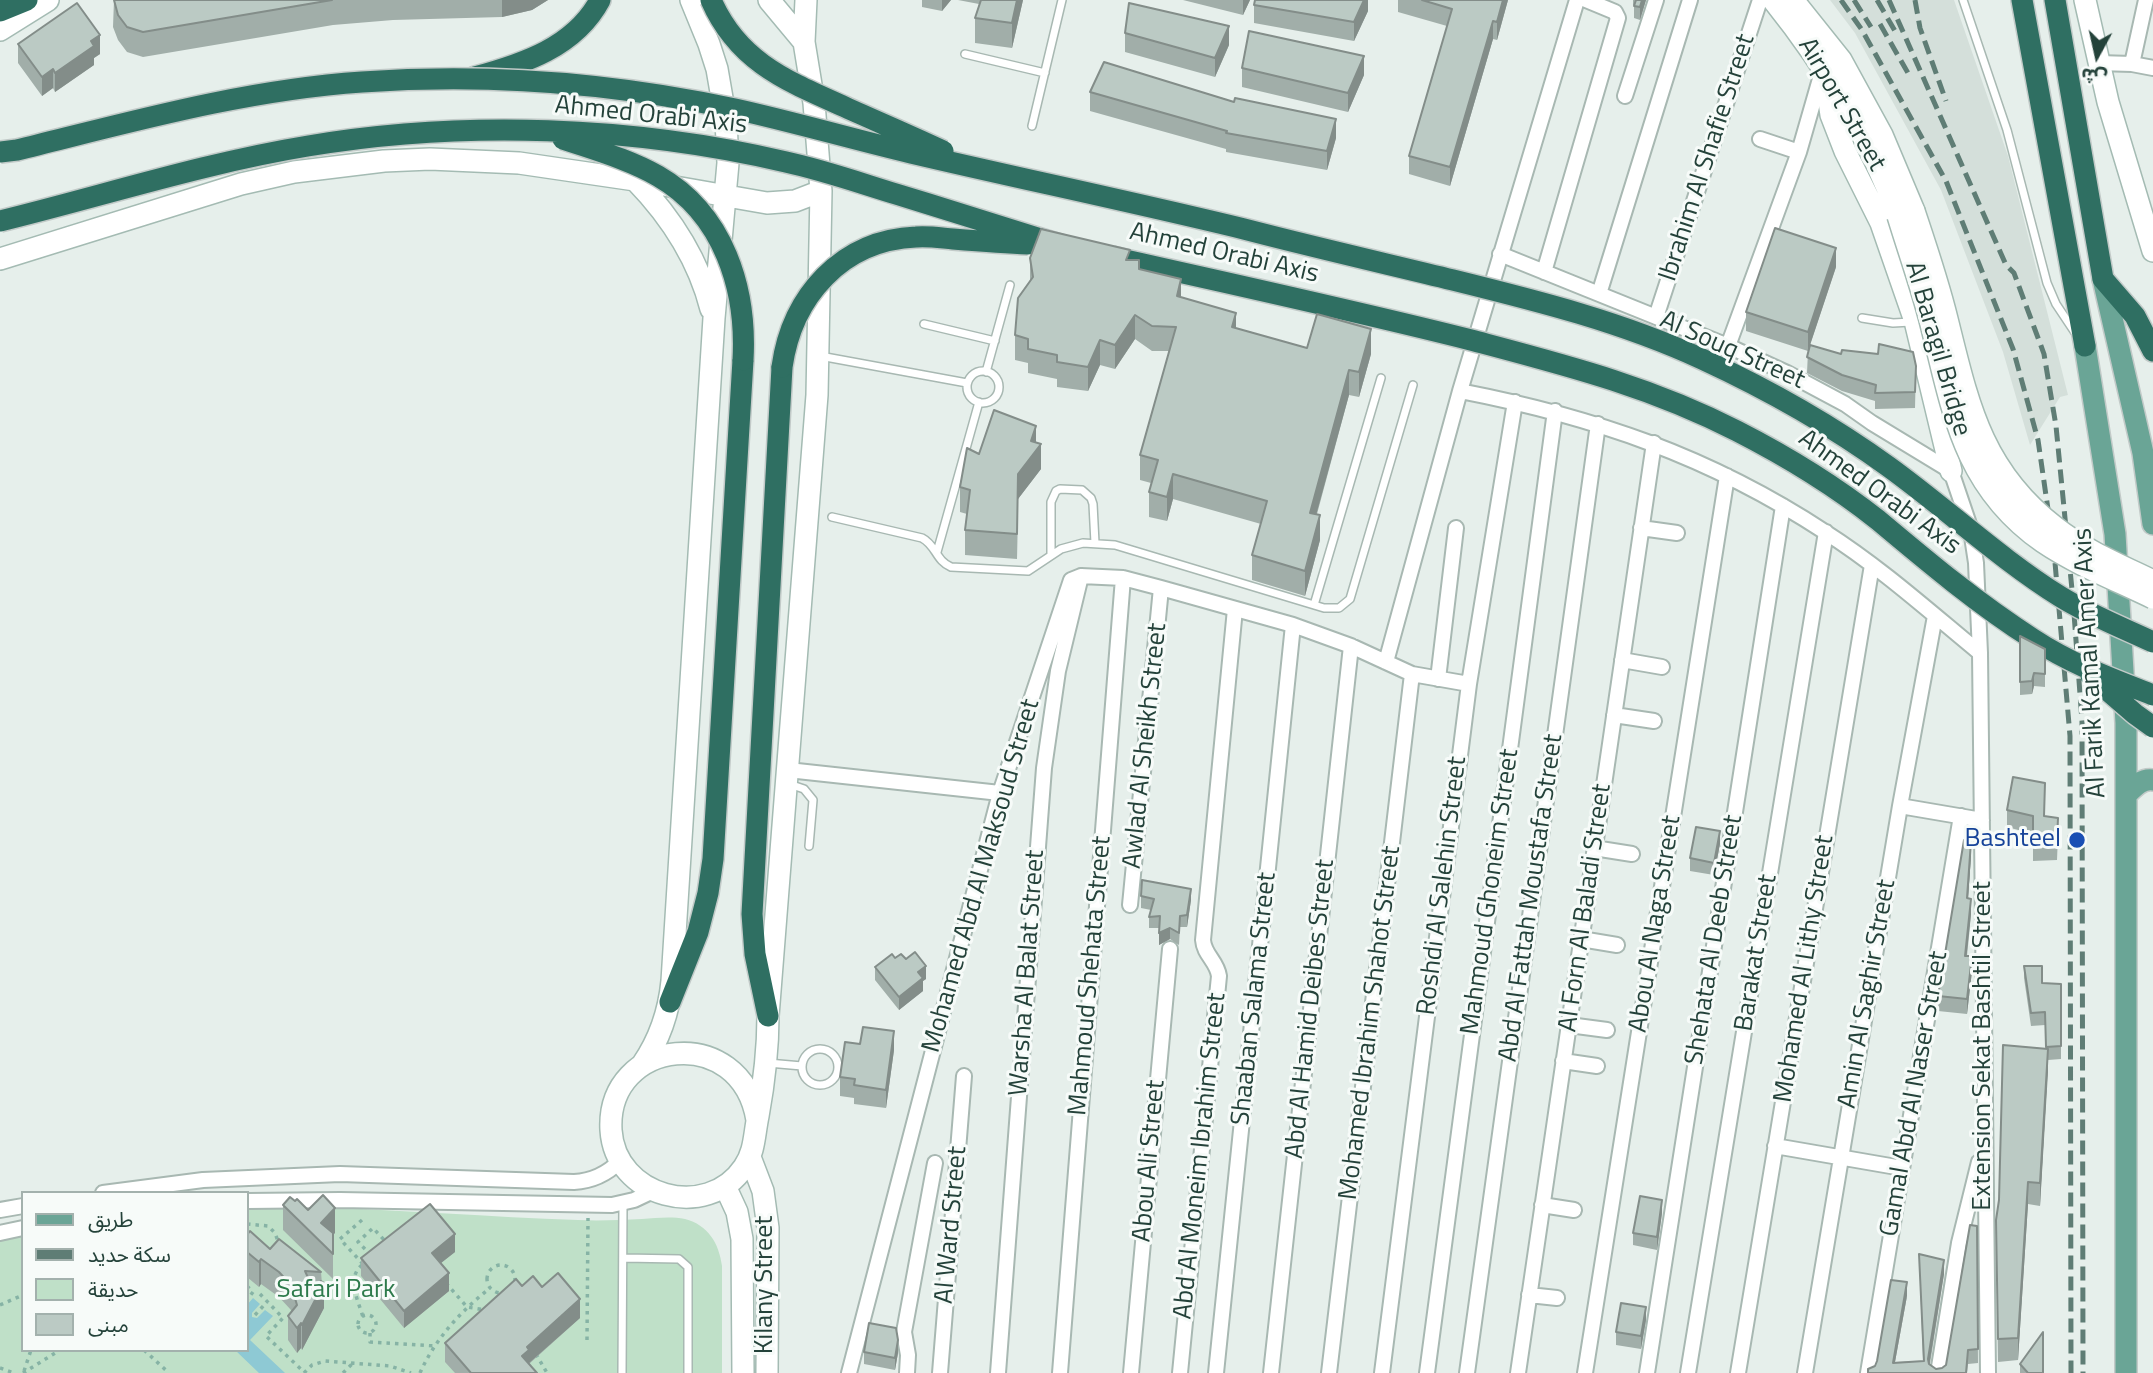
<!DOCTYPE html>
<html>
<head>
<meta charset="utf-8">
<style>
	body { margin:0 }
	#map { position:relative; width:2153px; height:1373px; overflow:hidden; background:#e6efeb; font-family:"Titillium Web","Noto Sans Arabic",sans-serif }
	canvas { display:block }
	.legend { position:absolute; left:21px; top:1191px; width:228px; height:161px; box-sizing:border-box; background:#f7fbf9; border:2px solid #a3b1ad; margin:0; padding:9px 12px; list-style:none; font-size:21px; color:#24423a }
	.legend li { display:flex; align-items:center; gap:14px; height:35px }
	.legend b { width:35px; border:2px solid #a3b1ad }
	.north { position:absolute; left:2062px; top:21px; width:70px; height:70px; -webkit-text-stroke:5px #f7fbf9; paint-order:stroke; rotate:188deg; font-size:19px; font-weight:700; line-height:28px; text-align:center; color:#24423a }
	.north::after { content:''; display:block; margin:auto; width:24px; height:32px; background:#24423a; clip-path:polygon(50% 0,100% 100%,50% 72%,0 100%) }
</style>
</head>
<body>
<div id="map">
<canvas width="2153" height="1373"></canvas>
<ul class="legend">
<li><b style="height:9px;background:#6aa596"></b>طريق</li>
<li><b style="height:9px;background:#5f7d75"></b>سكة حديد</li>
<li><b style="height:19px;background:#bfe0c8"></b>حديقة</li>
<li><b style="height:19px;background:#bbcac4"></b>مبنى</li>
</ul>
<div class="north">ش</div>
</div>
<script>
const ctx = document.querySelector('canvas').getContext('2d');
ctx.lineJoin = 'round';
function paint(path, color) {
  ctx.fillStyle = color;
  ctx.fill(path, 'evenodd');
}
function trace(path, color, width, dash) {
  ctx.strokeStyle = color;
  ctx.lineWidth = width;
  ctx.lineCap = dash ? 'butt' : 'round';
  ctx.setLineDash(dash || []);
  ctx.stroke(path);
}
function write(font, color, halo, rows, align = 'center') {
  ctx.font = font + ' "Titillium Web",sans-serif';
  ctx.lineWidth = 6;
  ctx.setLineDash([]);
  ctx.textBaseline = 'middle';
  ctx.strokeStyle = halo;
  ctx.fillStyle = color;
  for (const [text, x, y, turn = 0] of rows) {
    ctx.save();
    ctx.translate(x, y);
    ctx.rotate((+turn || 0) * Math.PI / 180);
    ctx.textAlign = isNaN(turn) ? turn : align;
    if (halo) ctx.strokeText(text, 0, 0);
    ctx.fillText(text, 0, 0);
    ctx.restore();
  }
}
paint(new Path2D(`
	M1830,0H1954L2008,156L2068,395L2060,397L2030,445L2003,352L1941,190L1855,33Z`), '#d4dfda');
paint(new Path2D(`
	M315,1207C403,1210 490,1217 578,1220C599,1221 621,1220 642,1219C656,1218 671,1216 685,1219C708,1225 719,1243 722,1266V1373H0V1241L23,1235V1350H247V1209Z`), '#bfe0c8');
paint(new Path2D(`
	M253,1298L260,1304L252,1313V1317L257,1318L265,1310L273,1316L250,1340L285,1373H259L235,1350H247V1305Z`), '#8ec9d4');
const lane = new Path2D(`
	M1963,0L2007,130L2047,283L2056,304L2076,334
	M965,54L1045,73
	M1032,126L1062,0
	M1862,318L1893,323L1911,322
	M924,324L995,341
	M820,356L967,383
	M967 387a16 16 0 1 1 32 0a16 16 0 1 1-32 0Z
	M986,372L1010,285
	M832,517L922,538C936,545 936,561 951,567L1028,571L1061,549L1083,543L1115,545L1324,608H1339L1350,599L1413,385
	M937,552L979,402
	M1051,555V502L1056,491L1060,489L1082,490L1091,498L1093,504L1095,543
	M1314,605L1381,378
	M789,784L804,789L813,800L809,846
	M802 1067a18 18 0 1 1 36 0a18 18 0 1 1-36 0Z
	M768,1063L802,1066
	M624,1258L679,1259L688,1267V1373
	M622,1373L623,1204`);
const street = new Path2D(`
	M2098,63L2132,64L2153,68
	M2132,64L2146,0
	M1625,96L1656,0
	M1760,139L1799,152
	M1500,254L1728,346L1787,373L1845,404L1872,423L1951,471L1971,530L1976,563L1980,653L1988,1373
	M1544,272L1618,18L1615,12L1586,0
	M1599,294L1690,0
	M1656,317L1760,0
	M1728,346L1799,152L1822,72
	M1460,391C1594,417 1709,456 1825,532C1880,567 1929,611 1980,653
	M1641,528L1677,533
	M1622,660L1662,667
	M1386,662L1460,391L1577,0
	M1438,679L1456,528
	M1614,715L1654,721
	M788,770L1000,793
	M1900,806L1982,820
	M1594,848L1632,854
	M1130,905L1161,588
	M1581,939L1617,945
	M1569,1025L1607,1030
	M1563,1061L1597,1066
	M1775,1146L1902,1168
	M103,1193L203,1180L340,1174L574,1182C593,1181 607,1174 620,1161
	M247,1201L340,1200L612,1205L634,1200L653,1191
	M1542,1205L1574,1210
	M0,1210L23,1206
	M0,1233L23,1228
	M1529,1295L1557,1298
	M849,1373L1000,793L1071,580L1081,576L1123,578L1161,588L1293,625L1351,646L1412,674L1469,684
	M907,1373L908,1355L904,1332L935,1163
	M940,1373L964,1076
	M998,1373L1044,768L1058,671L1081,576
	M1060,1373L1123,578
	M1131,1373L1170,949
	M1180,1373L1219,976C1217,961 1204,955 1203,940L1235,609
	M1216,1373L1293,625
	M1271,1373L1351,646
	M1329,1373L1412,674
	M1382,1373L1469,684L1515,402
	M1427,1373L1555,411
	M1467,1373L1598,424
	M1518,1373L1654,443
	M1585,1373L1727,476
	M1647,1373L1783,506
	M1688,1373L1826,532
	M1738,1373L1872,565
	M1805,1373L1900,806L1935,616
	M1868,1373L1961,816
	M1938,1373L1959,1243L1979,1162`);
const secondary = new Path2D(`
	M1773,0C1826,66 1869,136 1898,216
	M1793,0L1841,60L1882,135L1914,211
	M2085,0L2108,102L2153,251
	M0,30L48,0
	M804,42L806,0
	M1824,67L1831,115L1845,151L1881,223L1915,321L1951,471
	M635,180C671,217 698,258 711,309
	M0,259L241,184L294,172L384,161L430,159L519,163L635,180L767,203L795,201L821,191
	M642,1065C660,1039 669,1012 672,981L714,318L728,163L726,121L717,69L709,44L691,0
	M757,1120C741,1022 606,1038 611,1130C615,1197 707,1222 744,1167C755,1151 754,1135 758,1116C764,1083 768,1051 768,1016L817,395L821,191L814,103L804,42L769,0
	M750,1157L763,1191L768,1228L767,1373
	M725,1186L737,1212L742,1239L743,1373`);
const primary = new Path2D(`
	M2103,279L2143,453L2153,524
	M2085,346L2115,534L2126,723V1373
	M2127,794C2134,787 2142,778 2153,780`);
const highway = new Path2D(`
	M2022,0L2085,346
	M2055,0L2103,279L2135,316L2153,351
	M0,11L27,0
	M475,77C523,64 575,47 600,0
	M670,1002L698,932L708,893L713,859L743,360
	M768,1016L755,954L752,914L782,367`);
trace(lane, '#a8b8b2', 10);
trace(street, '#a8b8b2', 18);
trace(secondary, '#a4bbb3', 24);
trace(primary, '#c2cac8', 24);
trace(highway, '#c2cac8', 24);
trace(new Path2D(`
	M362,1220L340,1239L363,1264
	M247,1224L268,1226L275,1233L279,1244
	M371,1255L358,1242L373,1228L387,1243
	M362,1265C346,1278 358,1300 363,1317
	M487 1279a14 14 0 1 1 28 0a14 14 0 1 1-28 0Z
	M446,1283L467,1307L486,1310
	M247,1286L253,1292L247,1300
	M260,1294L283,1318L266,1336L305,1373
	M0,1305L23,1295
	M255,1315L267,1302
	M358 1324a9 9 0 1 1 18 0a9 9 0 1 1-18 0Z
	M370,1333V1342L435,1346
	M587,1340L588,1218
	M144,1350L169,1373
	M536,1354L547,1373
	M0,1368L14,1373
	M24,1371L31,1350
	M23,1373L60,1350
	M304,1373L312,1365L325,1361L390,1366L411,1373
	M343,1373L352,1364
	M420,1373C435,1339 461,1311 490,1288`), '#86b3a5', 3.5, [3.5, 5]);
trace(lane, '#fff', 7);
trace(street, '#fff', 14);
trace(secondary, '#fff', 21);
trace(primary, '#6aa596', 21);
trace(highway, '#2f6f62', 21);
trace(new Path2D(`
	M1841,0L1862,30L1946,181L2013,349L2038,440L2054,551L2070,736L2071,1373
	M1854,0L1871,27
	M1877,0L1895,31
	M1889,0L2006,265L2014,273L2044,354L2056,426L2073,600L2082,721L2083,1373
	M1915,0L1920,28L1946,101
	M1880,24L1908,73`), '#5f7d75', 5, [14, 7]);
const secondaryBridge = new Path2D(`
	M1914,211C1926,247 1938,282 1947,319C1968,403 1981,470 2055,527C2084,550 2120,565 2153,581
	M1898,216C1909,252 1922,288 1931,324C1953,411 1963,486 2043,542C2077,565 2116,580 2153,598`);
const highwayBridge = new Path2D(`
	M711,0C738,62 787,81 845,107C878,122 911,136 943,151
	M563,139C595,150 628,159 658,176C724,214 747,289 743,360
	M0,152L17,150C131,122 244,90 362,82C487,73 613,83 735,109C794,122 852,139 911,153C1022,179 1133,202 1244,229C1313,247 1383,263 1453,280C1538,301 1622,322 1702,359C1767,389 1831,425 1889,467C1947,509 2000,559 2061,597C2090,615 2123,628 2153,642
	M0,221C102,196 204,163 308,146C463,120 633,126 786,162C823,170 860,183 896,194C952,211 1008,229 1063,246
	M1112,257C1231,284 1352,310 1471,340C1565,365 1649,386 1737,431C1786,456 1835,486 1878,520C1928,562 1978,604 2033,639C2071,664 2112,679 2153,695
	M782,367C792,296 842,240 916,237C929,236 941,238 953,239C978,241 1003,243 1028,244
	M2091,676L2135,714L2153,727`);
trace(secondaryBridge, '#a4bbb3', 24, []);
trace(highwayBridge, '#c2cac8', 24, []);
trace(secondaryBridge, '#fff', 21);
trace(highwayBridge, '#2f6f62', 21);
paint(new Path2D(`
	M114,0H548L532,10L502,17L393,20L333,25L143,57L127,52L118,40L113,27Z
	M922,0H951L942,11L922,7Z
	M958,0H1023L1012,48L975,43V18L979,4Z
	M1183,0H1250L1243,15Z
	M1368,0V11L1354,41L1254,23V5Z
	M1398,0H1508L1497,40L1493,39L1450,186L1409,174V156L1447,26L1398,12Z
	M1633,0H1646L1640,20L1634,18V5H1633Z
	M1125,33L1229,45L1215,77L1125,52Z
	M18,44L100,54L94,58V65L55,92L53,88L42,96L18,63Z
	M1242,68L1364,75L1348,112L1242,87Z
	M1090,92L1336,138L1327,170L1226,152V149L1090,111Z
	M1030,258L1130,260L1139,269L1181,297L1236,328L1307,348L1371,354L1359,397L1349,395L1317,514L1320,540L1305,596L1252,580V555L1261,524L1173,499L1167,521L1149,517V492L1151,483L1140,480V455L1169,351H1152L1135,339L1115,369L1100,365L1088,391L1057,387V379L1028,373V363L1015,360V335L1030,281Z
	M1836,267L1810,345L1841,354L1916,366L1915,408L1875,409V401L1842,391L1807,373L1808,351L1746,331V312Z
	M1036,443L1041,469L1018,499L1017,559L965,555V530L967,514L960,512V487L979,454Z
	M2020,636L2045,649V687L2034,686L2032,694L2020,695Z
	M2007,810L2045,816L2058,835L2057,860L2033,861V834L2007,827Z
	M1720,844L1714,875L1690,871V858Z
	M1971,856L1968,899L1971,914L1967,956L1972,971L1967,1014L1938,1011V996Z
	M1141,896L1191,900L1187,927H1180L1179,945L1170,939L1159,945V928H1149V917L1151,910L1141,908Z
	M895,958L906,959L926,979L923,981V991L899,1010L875,980V967Z
	M2024,966L2042,983L2061,984V1059L2048,1060L2040,1206L2028,1204L2018,1360L1998,1362L1996,1220L2046,1049L2045,1025L2031,1026L2024,978Z
	M894,1050L886,1108L854,1104V1098L840,1096V1077Z
	M283,1205L308,1210L335,1233L333,1234V1279L283,1230Z
	M1662,1213L1657,1250L1633,1245V1233Z
	M1977,1226L1978,1363L1968,1364L1967,1373H1868L1875,1366L1877,1361L1907,1296L1895,1362L1923,1361L1919,1254L1944,1274L1930,1364L1936,1369L1942,1368L1946,1365Z
	M247,1235L270,1249L321,1272L324,1308L302,1350L301,1348L297,1353L288,1340V1316L291,1312V1310L279,1297L261,1284L259,1287L247,1277Z
	M455,1252L441,1263L449,1291L404,1328L361,1276V1258Z
	M522,1286L542,1287L580,1318L529,1364L537,1373H455L445,1362V1343Z
	M1646,1320L1641,1349L1616,1345V1332Z
	M864,1352L898,1353L895,1370L864,1364Z
	M2020,1364L2043,1373H2020Z`), '#a1aea9');
paint(new Path2D(`
	M502,0H548L532,10L502,17Z
	M942,0H951L942,11Z
	M1017,0H1023L1012,48V23Z
	M1243,0H1250L1243,15Z
	M1364,0H1368V11L1354,41V22Z
	M1503,0H1508L1497,40V22Z
	M1642,0H1646L1640,20V7Z
	M1493,21V39L1450,186V167Z
	M1229,26V45L1215,77V58Z
	M100,35V54L94,58V65L55,92V73L91,41Z
	M1364,56V75L1348,112V93Z
	M53,69V88L42,96V77Z
	M1336,119V138L1327,170V151Z
	M1836,248V267L1808,351V332Z
	M1181,279V304L1177,296Z
	M1236,313V338L1232,327Z
	M1135,315V339L1115,369V345Z
	M1371,329V354L1359,397V372Z
	M1100,340V365L1088,391V367Z
	M1349,370V395L1310,537V513Z
	M1036,426V450L1041,444V469L1018,499L1017,559L1018,474Z
	M1173,474V499L1167,521V497Z
	M1320,515V540L1305,596V571Z
	M2034,673V686L2032,694V681Z
	M1720,831V844L1714,875V863Z
	M1971,841V856L1967,913V898Z
	M1191,889V900L1187,927V915Z
	M1971,899V914L1965,970V956Z
	M1170,928V939L1159,945V933Z
	M1972,956V971L1967,1014V999Z
	M926,966V979L923,981V991L899,1010V997L918,972Z
	M894,1031V1050L886,1108V1090Z
	M2048,1049V1072L2040,1206V1183Z
	M2028,1182V1204L2018,1360V1338Z
	M1662,1200V1213L1657,1250V1237Z
	M335,1208V1233L323,1245L321,1223Z
	M455,1234V1252L432,1270V1253Z
	M261,1259V1284L259,1287V1262Z
	M1944,1260V1274L1928,1372V1359Z
	M449,1273V1291L404,1328V1311Z
	M1907,1282V1296L1893,1373V1363Z
	M324,1283V1308L302,1350V1325Z
	M580,1299V1318L529,1363L522,1356L527,1347Z
	M1646,1307V1320L1641,1349V1336Z
	M301,1323V1348L297,1353V1328Z
	M898,1340V1353L895,1370V1358Z`), '#838d89');
const building = new Path2D(`
	M114,0H332L143,32L127,27L118,15Z
	M981,0H1017L1012,23L975,18Z
	M1255,0H1364L1354,22L1254,5Z
	M1422,0H1503L1497,22L1493,21L1450,167L1409,156L1452,9Z
	M1636,0H1642L1640,7L1634,6Z
	M77,3L100,35L91,41L94,46L55,73L53,69L42,77L18,44Z
	M1129,3L1229,26L1215,58L1125,33Z
	M1249,31L1364,56L1348,93L1242,68Z
	M1104,62L1234,102L1235,98L1336,119L1327,151L1226,133L1227,131L1090,92Z
	M1775,228L1836,248L1808,332L1746,312Z
	M1041,229L1130,250L1126,260H1139V269L1181,279L1177,296L1236,313L1232,327L1307,348L1317,314L1371,329L1359,372L1349,370L1310,513L1320,515L1305,571L1252,555L1267,501L1173,474L1167,497L1149,492L1158,460L1140,455L1176,327L1152,326L1135,315L1115,345L1100,340L1088,367L1057,362V355L1028,349V339L1015,335L1018,298L1033,277L1030,258Z
	M1879,344L1913,352L1916,366L1915,392L1875,393L1876,385L1842,375L1807,357L1810,345L1841,354L1842,350L1878,354Z
	M994,410L1036,426L1031,441L1041,444L1018,474L1017,534L965,530L970,490L960,487L967,448L979,454Z
	M2020,636L2045,649V674L2034,673L2032,681L2020,682Z
	M2013,777L2045,783L2044,816L2058,818L2057,843L2033,844V816L2007,810Z
	M1696,827L1720,831L1714,863L1690,858Z
	M1964,840L1971,841L1967,898L1971,899L1965,956H1972L1967,999L1938,996Z
	M1142,880L1191,889L1187,915L1180,916L1179,933L1170,928L1159,933L1160,916L1149,917L1154,899L1141,896Z
	M915,952L926,966L918,972L923,978L899,997L875,967L892,954L895,958L901,954L906,959Z
	M2024,966H2042V983L2061,984V1046L2046,1047L2045,1012L2031,1013Z
	M863,1027L894,1031L886,1090L854,1085L855,1079L840,1077L845,1042L860,1044Z
	M2003,1045L2048,1049L2040,1183L2028,1182L2018,1338L1998,1339L1996,1220L1999,1200Z
	M323,1195L335,1208L321,1223L333,1233V1254L283,1205L290,1197L295,1201L297,1199L308,1210Z
	M1640,1196L1662,1200L1657,1237L1633,1233Z
	M430,1204L455,1234L432,1253L449,1273L404,1311L361,1258Z
	M1970,1225L1977,1226L1978,1349L1968,1350L1966,1373H1868V1369L1875,1366L1877,1361L1891,1280L1907,1282L1893,1363L1924,1361L1919,1254L1944,1260L1928,1359L1929,1364L1936,1369L1942,1368L1946,1365Z
	M250,1231L270,1249L279,1239L321,1272L305,1271L313,1289L321,1281L324,1283L302,1325L301,1323L297,1328L288,1316L297,1305L291,1285L279,1272L261,1259L259,1262L247,1252V1235Z
	M558,1273L580,1299L527,1347L529,1350L522,1356L537,1373H471L445,1343L516,1279L522,1286L533,1276L542,1287Z
	M1621,1303L1646,1307L1641,1336L1616,1332Z
	M869,1323L896,1328L898,1340L895,1358L864,1352Z
	M2043,1332V1373H2028L2020,1364Z`);
paint(building, '#bbcac4');
trace(building, '#838d89', 2);
for (const [x, y, r, color] of [
	[2077,840,9,"#1a4fb4"]
]) {
  const dot = new Path2D();
  dot.arc(x, y, r, 0, 2 * Math.PI);
  ctx.fillStyle = color;
  ctx.fill(dot);
  trace(dot, '#f7fbf9', 2.5);
}
write('26px', '#24423a', '#f7fbf9', [
	["Airport Street",1841,105,60],
	["Ahmed Orabi Axis",651,116,6],
	["Ibrahim Al Shafie Street",1708,158,-72],
	["Ahmed Orabi Axis",1224,254,13],
	["Al Baragil Bridge",1937,349,74],
	["Al Souq Street",1732,351,24],
	["Ahmed Orabi Axis",1879,493,36],
	["Al Farik Kamal Amer Axis",2091,663,-93],
	["Awlad Al Sheikh Street",1146,746,-84],
	["Mohamed Abd Al Maksoud Street",982,876,-74],
	["Roshdi Al Salehin Street",1443,886,-83],
	["Mahmoud Ghoneim Street",1491,892,-82],
	["Abd Al Fattah Moustafa Street",1532,898,-82],
	["Al Forn Al Baladi Street",1586,908,-82],
	["Abou Al Naga Street",1656,924,-81],
	["Shehata Al Deeb Street",1715,940,-81],
	["Barakat Street",1757,953,-81],
	["Mohamed Al Lithy Street",1805,969,-81],
	["Warsha Al Balat Street",1028,973,-86],
	["Mahmoud Shehata Street",1091,976,-85],
	["Amin Al Saghir Street",1868,994,-80],
	["Shaaban Salama Street",1255,999,-84],
	["Abd Al Hamid Deibes Street",1311,1009,-84],
	["Mohamed Ibrahim Shahot Street",1371,1023,-83],
	["Extension Sekat Bashtil Street",1984,1046,-90],
	["Gamal Abd Al Naser Street",1915,1094,-80],
	["Abd Al Moneim Ibrahim Street",1201,1156,-84],
	["Abou Ali Street",1150,1161,-85],
	["Al Ward Street",952,1225,-85],
	["Kilany Street",766,1285,-90]
]);
write('26px', '#164399', '#f7fbf9', [
	["Bashteel",2061,840]
], 'right');
write('26px', '#2d7a4b', '#f7fbf9', [
	["Safari Park",336,1291]
]);
</script>
</body>
</html>
